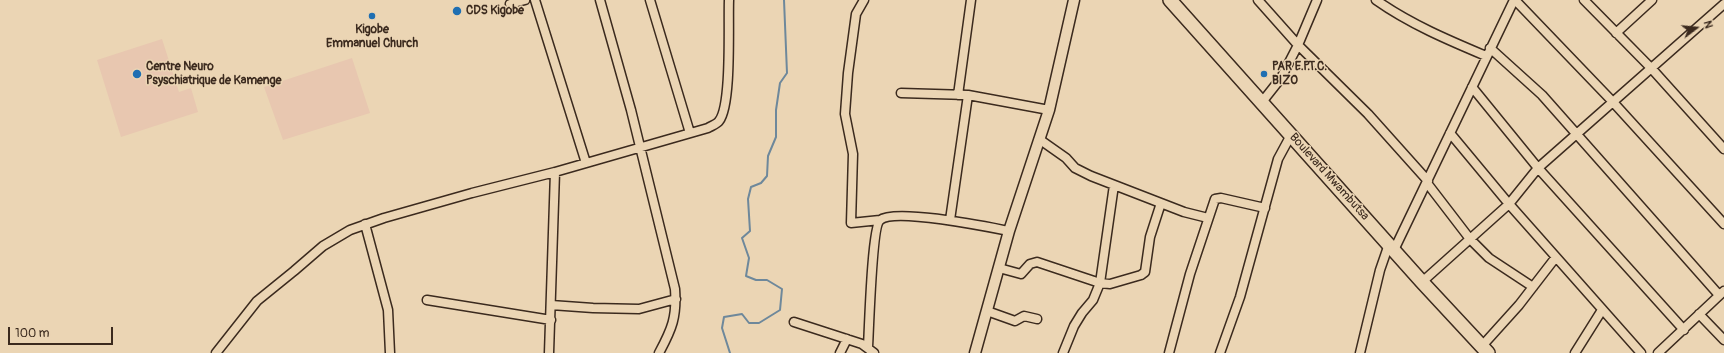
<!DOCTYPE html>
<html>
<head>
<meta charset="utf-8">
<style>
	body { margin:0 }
	#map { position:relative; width:1724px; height:353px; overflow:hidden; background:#ebd5b4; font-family:Pangolin,sans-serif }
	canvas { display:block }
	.north { position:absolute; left:1676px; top:8px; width:40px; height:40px; -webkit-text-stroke:3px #ebd5b4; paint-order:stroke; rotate:74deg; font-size:11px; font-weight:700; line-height:16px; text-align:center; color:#3b2a1e }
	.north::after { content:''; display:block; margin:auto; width:14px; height:18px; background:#3b2a1e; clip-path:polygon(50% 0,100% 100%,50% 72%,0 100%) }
	.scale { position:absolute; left:8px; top:327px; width:105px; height:18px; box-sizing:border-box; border:2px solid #3b2a1e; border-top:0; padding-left:5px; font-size:12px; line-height:14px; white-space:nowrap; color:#3b2a1e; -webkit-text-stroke:3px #ebd5b4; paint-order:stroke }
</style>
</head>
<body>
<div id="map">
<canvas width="1724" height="353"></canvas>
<div class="north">N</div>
<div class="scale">100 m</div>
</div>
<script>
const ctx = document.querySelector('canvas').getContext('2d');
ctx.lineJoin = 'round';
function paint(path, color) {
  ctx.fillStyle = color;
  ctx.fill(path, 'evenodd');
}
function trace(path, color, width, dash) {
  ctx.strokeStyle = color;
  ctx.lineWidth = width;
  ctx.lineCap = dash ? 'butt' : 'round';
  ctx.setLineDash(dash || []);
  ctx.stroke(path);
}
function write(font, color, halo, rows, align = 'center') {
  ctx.font = font + ' Pangolin,sans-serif';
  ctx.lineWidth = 3;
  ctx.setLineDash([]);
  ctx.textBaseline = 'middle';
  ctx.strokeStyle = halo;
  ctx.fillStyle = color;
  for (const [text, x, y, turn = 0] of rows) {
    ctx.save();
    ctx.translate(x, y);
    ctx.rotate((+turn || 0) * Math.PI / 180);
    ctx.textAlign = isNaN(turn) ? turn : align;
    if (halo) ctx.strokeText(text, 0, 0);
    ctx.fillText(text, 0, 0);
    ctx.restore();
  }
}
paint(new Path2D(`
	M162,39L179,92L191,88L198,112L121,137L97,60Z
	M352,58L370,113L283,140L264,87Z`), '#e8c7b0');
trace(new Path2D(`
	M730,353L722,328L724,317L742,314L749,323H759L780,310L782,289L767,280H756L746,276L749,258L742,238L750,231L748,199L751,187L761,183L767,176L768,156L776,137V110L780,83L787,73L784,0`), '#6e889b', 2);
const minor = new Path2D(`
	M535,0L586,163
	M600,0L631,110L675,289C677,317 672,329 659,353
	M650,0L690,133
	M864,0L856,14L848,73L845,114L853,154L851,223L880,220
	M1258,0L1298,45L1368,114L1428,181
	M1376,0C1410,24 1448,40 1486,56
	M1515,0L1612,101L1724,224
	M1584,0L1652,69L1724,149
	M510,4L525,0
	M1616,33L1652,0
	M1490,48L1542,95L1719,295
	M1472,87L1538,168L1684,330
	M901,93L968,95L1049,110
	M958,95L971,0
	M1262,102L1281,78L1298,45L1317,0
	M1450,133L1509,204L1641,353
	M1039,139L1066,158L1075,168L1091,176L1184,212L1208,218
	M1427,183L1470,239L1489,258L1533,287
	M950,220L968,95
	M365,224L388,310L390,353
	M1394,250L1514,0
	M999,268L1021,274L1030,264L1037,262L1100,283L1110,284L1141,275L1145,272L1150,237L1161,203
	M1422,282L1509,204L1538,168L1724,4
	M427,300L551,320
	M551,305L593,308L639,309L676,299
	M987,311L1015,321L1024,316L1037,319
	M1699,314L1724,340
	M794,322L862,344L874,353
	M1482,346L1519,305L1556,257
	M868,347C869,330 872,227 880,220C895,208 988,227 1009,231
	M216,353L257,301L294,271L323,246L350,230L384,218L472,193L555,172L708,128C711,126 717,124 719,121C732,105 728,23 729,0
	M549,353L555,172
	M840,353L847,339
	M1063,353L1074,326L1082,313L1093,300L1100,283L1114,185
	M1169,353L1190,274L1215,199L1221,198L1265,208
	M1220,353L1240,297L1278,159L1291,135
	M1360,353L1380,270L1389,244
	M1575,353L1602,310
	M1658,353L1724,291`);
const tertiary = new Path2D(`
	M975,353L1009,231L1049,110L1074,0`);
const trunk = new Path2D(`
	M1170,0L1422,282L1488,353`);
trace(minor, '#3b2a1e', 11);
trace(tertiary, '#3b2a1e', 13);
trace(trunk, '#3b2a1e', 16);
trace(minor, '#ebd5b4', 8);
trace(tertiary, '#ebd5b4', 10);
trace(trunk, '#ebd5b4', 13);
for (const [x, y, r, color] of [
	[457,11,5,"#1f6fb2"],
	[372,16,4,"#1f6fb2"],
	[137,74,5,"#1f6fb2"],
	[1264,74,4,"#1f6fb2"]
]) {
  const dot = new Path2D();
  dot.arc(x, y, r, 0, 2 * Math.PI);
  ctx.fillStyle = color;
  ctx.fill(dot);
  trace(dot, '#ebd5b4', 1.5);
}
write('bold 12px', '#3b2a1e', '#ebd5b4', [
	["CDS Kigobe",466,11],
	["Kigobe",372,30,"center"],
	["Emmanuel Church",372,44,"center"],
	["Centre Neuro",146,67],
	["Psyschiatrique de Kamenge",146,81],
	["PAR E.P.T.C.",1272,67],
	["BIZO",1272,81]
], 'left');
write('12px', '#3b2a1e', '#ebd5b4', [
	["Boulevard Mwambutsa",1329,177,48]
]);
</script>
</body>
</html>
